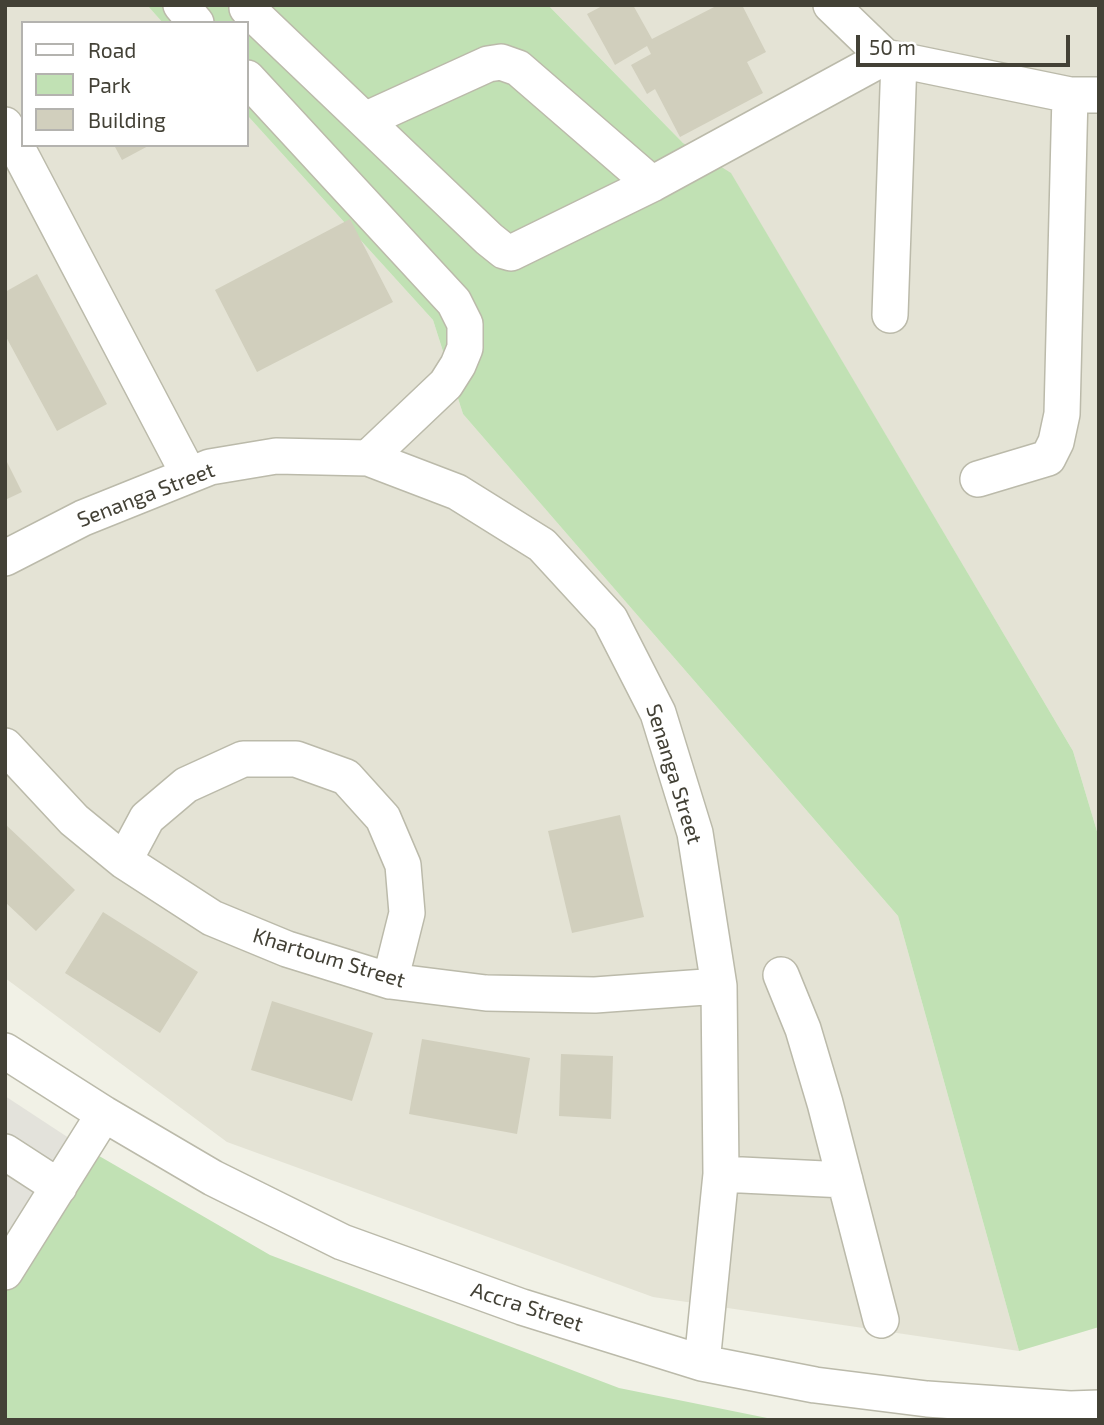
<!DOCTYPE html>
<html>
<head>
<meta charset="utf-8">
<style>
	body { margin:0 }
	#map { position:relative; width:1104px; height:1425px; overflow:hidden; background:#f1f1e6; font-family:"Exo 2",sans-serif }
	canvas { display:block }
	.frame { position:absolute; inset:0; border:7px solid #434136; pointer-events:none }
	.legend { position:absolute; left:21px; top:21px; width:228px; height:126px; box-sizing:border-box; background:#fff; border:2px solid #b4b3af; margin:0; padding:9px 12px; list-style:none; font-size:21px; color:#434136 }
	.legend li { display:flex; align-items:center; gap:14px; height:35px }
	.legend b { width:35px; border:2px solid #b4b3af }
	.scale { position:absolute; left:856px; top:35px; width:214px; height:32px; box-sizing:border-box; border:4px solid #434136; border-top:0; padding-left:9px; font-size:21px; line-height:24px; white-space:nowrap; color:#434136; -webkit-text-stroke:5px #fff; paint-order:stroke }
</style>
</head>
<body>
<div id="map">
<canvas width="1104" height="1425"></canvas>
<div class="frame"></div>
<ul class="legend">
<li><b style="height:9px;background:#fff"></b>Road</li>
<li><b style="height:19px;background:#c1e1b4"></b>Park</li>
<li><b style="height:19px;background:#d1cfbd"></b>Building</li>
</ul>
<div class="scale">50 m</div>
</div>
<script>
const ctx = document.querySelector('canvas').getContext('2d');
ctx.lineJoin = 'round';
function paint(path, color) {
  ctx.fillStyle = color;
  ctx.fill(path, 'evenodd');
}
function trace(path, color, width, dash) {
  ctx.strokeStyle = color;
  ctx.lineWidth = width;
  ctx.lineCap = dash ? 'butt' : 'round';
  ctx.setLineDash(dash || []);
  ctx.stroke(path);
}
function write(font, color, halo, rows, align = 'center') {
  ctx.font = font + ' "Exo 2",sans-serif';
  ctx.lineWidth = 5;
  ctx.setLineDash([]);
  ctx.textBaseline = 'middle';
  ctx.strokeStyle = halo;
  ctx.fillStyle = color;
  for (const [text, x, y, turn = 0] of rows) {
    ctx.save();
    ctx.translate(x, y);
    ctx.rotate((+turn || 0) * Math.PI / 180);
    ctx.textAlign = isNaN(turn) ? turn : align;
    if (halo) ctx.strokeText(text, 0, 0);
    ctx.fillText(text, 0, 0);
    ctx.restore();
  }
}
paint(new Path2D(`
	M5,5H147L163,23H23V145H247V115L433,320L463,414L898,916L1019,1351L653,1297L227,1142L5,978Z
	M548,5H1099V838L1073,751L731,174L683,143Z`), '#e4e3d5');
paint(new Path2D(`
	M5,1096L75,1142L5,1251Z`), '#e3e2db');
paint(new Path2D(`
	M147,5H548L683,143L731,173L1073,751L1099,838V1327L1019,1351L898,916L463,414L433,320L247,115V23H163Z
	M75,1142L270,1255L619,1388L777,1420H5V1251Z`), '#c1e1b4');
paint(new Path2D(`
	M604,5H633L652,39L718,5H742L766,52L747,62L763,93L680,137L655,89L647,94L631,65L651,54L647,46L615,65L587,14Z
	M114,145H150L122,160Z
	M350,219L393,302L257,372L215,290Z
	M37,274L107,404L57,431L5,335V292Z
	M5,458L22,492L5,500Z
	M620,815L644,917L572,933L548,831Z
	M5,824L75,890L36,931L5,902Z
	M103,912L198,972L160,1033L65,973Z
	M272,1001L373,1033L352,1101L251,1070Z
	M422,1039L530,1058L517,1134L409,1114Z
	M561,1054L613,1056L611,1119L559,1116Z`), '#d1cfbd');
const minor = new Path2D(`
	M181,5L196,23
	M831,5L885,57L1070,95H1099
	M247,8L489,239L504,251L511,253L652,184L885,57
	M247,78L454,302L465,324V348L458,365L446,384L368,458
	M365,120L488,64L501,62L518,68L652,184
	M5,125L189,475
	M890,315L899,60
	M978,479L1048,458L1056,442L1062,414L1070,95
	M5,558L83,518L210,467L276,456L368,458L457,492L542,545L610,619L658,713L695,833L719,986L721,1174L702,1363
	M5,746L74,820L124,861L212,918L287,949L390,981L486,993L595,995L719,986
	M124,861L147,818L186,785L243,759H296L346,777L383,818L403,865L407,913L390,981
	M781,975L803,1029L825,1103L881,1320
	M5,1051L104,1114L213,1178L342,1242L522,1307L702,1363L815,1385L927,1399L1070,1409L1099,1408
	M5,1152L59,1187
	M721,1174L845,1180
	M5,1272L104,1114`);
trace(minor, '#bbbaaa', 38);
trace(minor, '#fff', 35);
write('21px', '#434136', '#fff', [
	["Senanga Street",146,495,-21],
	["Senanga Street",674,774,73],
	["Khartoum Street",329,958,17],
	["Accra Street",527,1307,18]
]);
</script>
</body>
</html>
